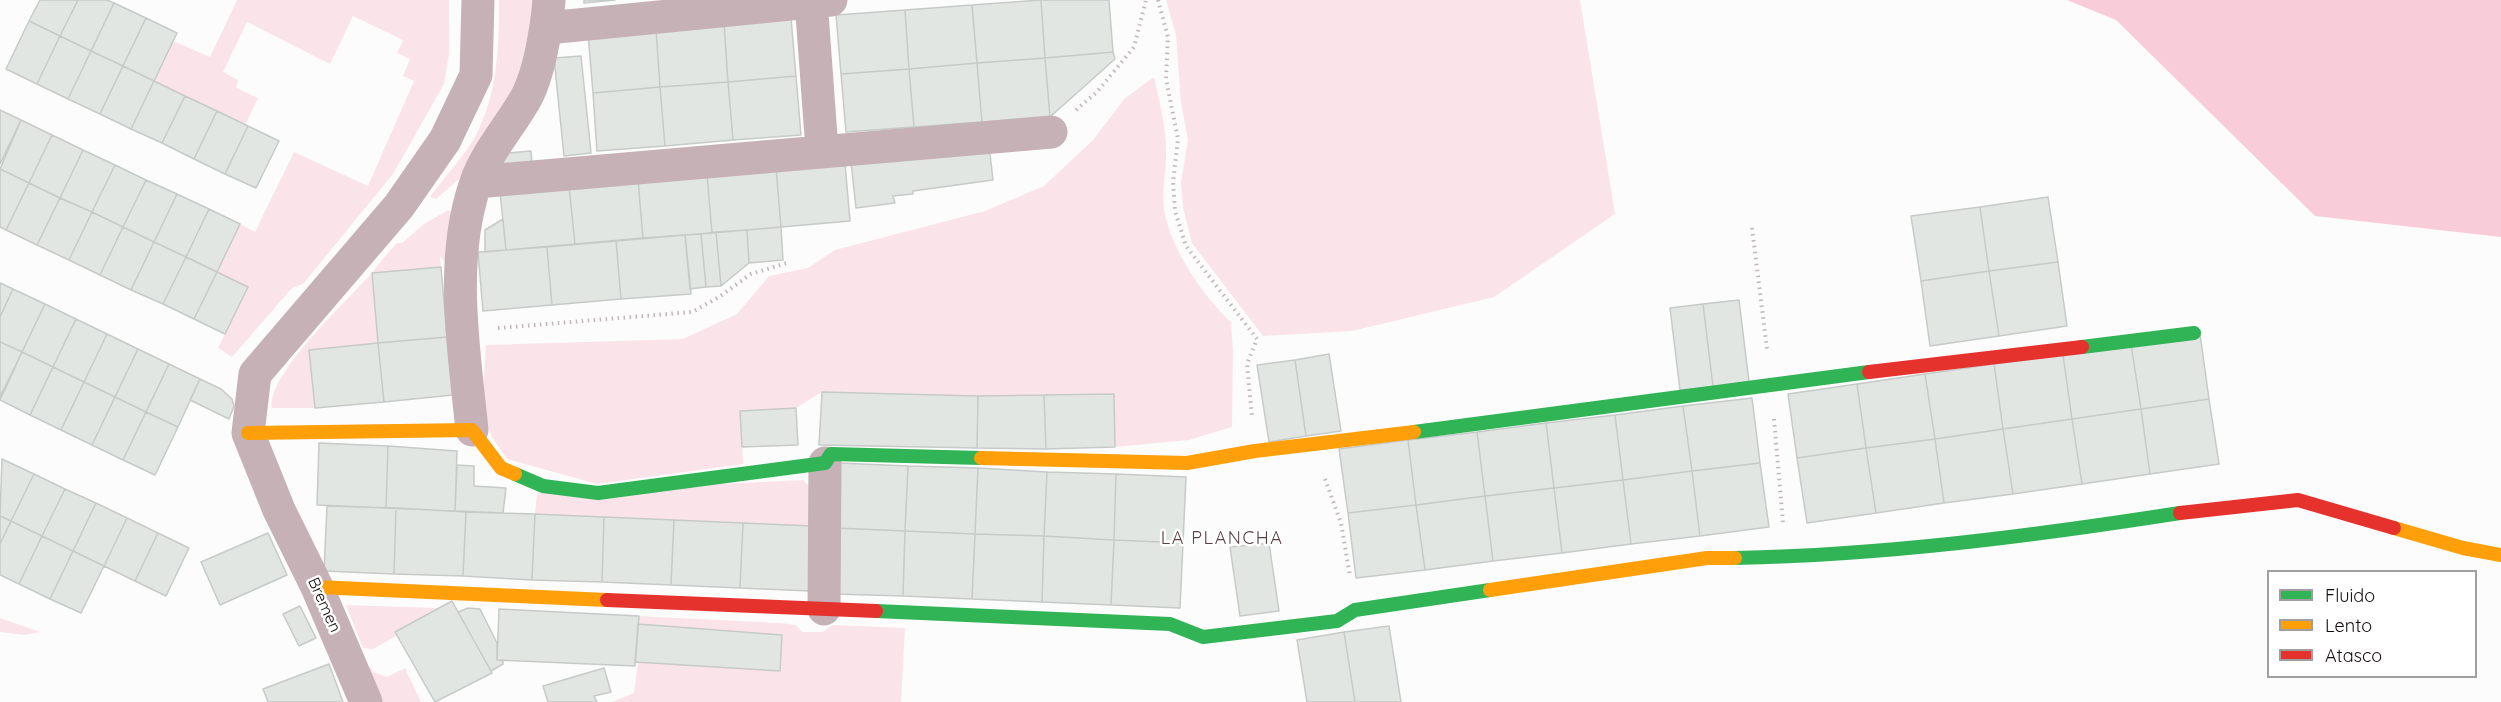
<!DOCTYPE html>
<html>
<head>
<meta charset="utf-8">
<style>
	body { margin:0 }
	#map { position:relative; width:2501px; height:702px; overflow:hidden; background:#fcfcfc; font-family:Quicksand,sans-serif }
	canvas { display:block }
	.legend { position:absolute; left:2267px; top:570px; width:210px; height:108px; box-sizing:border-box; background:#fff; border:2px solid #a19e9f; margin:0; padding:8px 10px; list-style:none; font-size:18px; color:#150c0e }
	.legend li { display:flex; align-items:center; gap:12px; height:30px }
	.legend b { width:30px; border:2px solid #a19e9f }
</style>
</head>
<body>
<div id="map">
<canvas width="2501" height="702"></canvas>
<ul class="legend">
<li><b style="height:8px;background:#30b455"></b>Fluido</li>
<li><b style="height:8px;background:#ff9f0a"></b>Lento</li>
<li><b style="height:8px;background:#e5322d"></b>Atasco</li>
</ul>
</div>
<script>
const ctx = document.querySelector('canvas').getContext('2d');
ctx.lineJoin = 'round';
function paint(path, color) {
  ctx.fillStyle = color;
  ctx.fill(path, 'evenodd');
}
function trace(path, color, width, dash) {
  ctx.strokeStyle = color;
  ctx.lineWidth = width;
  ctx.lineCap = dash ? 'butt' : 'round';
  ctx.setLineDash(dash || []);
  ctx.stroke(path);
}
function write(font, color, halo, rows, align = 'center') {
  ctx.font = font + ' Quicksand,sans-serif';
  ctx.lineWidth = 5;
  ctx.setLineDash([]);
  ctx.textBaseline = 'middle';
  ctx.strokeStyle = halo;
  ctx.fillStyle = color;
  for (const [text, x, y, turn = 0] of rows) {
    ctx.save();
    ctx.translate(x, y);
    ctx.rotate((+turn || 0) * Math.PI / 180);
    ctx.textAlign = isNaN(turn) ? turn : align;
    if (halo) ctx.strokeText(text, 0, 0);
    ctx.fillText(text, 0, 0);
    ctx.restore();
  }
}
paint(new Path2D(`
	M237,0H449V54L444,84L393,174L303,284L292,288L232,357L218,348L248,287L217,272L240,224L255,232L294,152L368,186L414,81L403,76L410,59L397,53L403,40L353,16L330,64L247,22L223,72L238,80L236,88L258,98L245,125L154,81L173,41L210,57Z
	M499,0H536L518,78L479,153L458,180L436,199L430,197C444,177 465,156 476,135C498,92 499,46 499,0Z
	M1166,0H1580L1615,214L1494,297L1352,331L1263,336L1192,243L1183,208L1181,182L1188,140L1181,103L1176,35Z
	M1154,77C1159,100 1166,126 1166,150C1167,170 1161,189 1164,209C1169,246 1204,298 1231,322L1233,351L1232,427L1189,440L1115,447L1114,394L978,396L822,392L796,408L740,411L743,464L597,484L507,459L492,437L482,413L486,345L683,339L737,314L769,276L808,268L835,250L985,211L1044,186L1093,140L1125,98Z
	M448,210L455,213L446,263L440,256L441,267L372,274L378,343L309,350L315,408H272C266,375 348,300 370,275C379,264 387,253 397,243H402L424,224Z
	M803,480L812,489V526L535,514L537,493Z
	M346,605L437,608L396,631L398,635L373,649L363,648Z
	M639,616L780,623L796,625L802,632H823L832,625L905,628L901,702H612L634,693L638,662L780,670L782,635L638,624Z
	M0,618L40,632L24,635L0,632Z
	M371,667L373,672L387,677L405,668L421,702H378L364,670Z`), '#fbe4e9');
paint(new Path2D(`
	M2067,0H2501V237L2315,216L2116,20Z`), '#f8ccd8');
const building = new Path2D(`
	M40,0H78L60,36L29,21Z
	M78,0H107L114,3L91,51L60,36Z
	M584,0H615L584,3Z
	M1041,0H1109L1113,52L1045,58Z
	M1041,0L1045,58L977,63L972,5Z
	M114,3L146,18L123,66L91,51Z
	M972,5L977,63L909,69L905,10Z
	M905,10L909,69L841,74L836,15Z
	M146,18L177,33L154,81L123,66Z
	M791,18L796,76L728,82L724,23Z
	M29,21L60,36L37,84L6,69Z
	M724,23L728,82L660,87L656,29Z
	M656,29L660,87L593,93L588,34Z
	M60,36L91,51L68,99L37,84Z
	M91,51L123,66L100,114L68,99Z
	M1113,52L1115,59L1050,117L1045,58Z
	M581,56L591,153L564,156L554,58Z
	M1045,58L1050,117L982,122L977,63Z
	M977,63L982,122L914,127L909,69Z
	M123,66L154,81L131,129L100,114Z
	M909,69L914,127L846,132L841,74Z
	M796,76L801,135L733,140L728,82Z
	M154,81L185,96L162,143L131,129Z
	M728,82L733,140L665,146L660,87Z
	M660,87L665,146L597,151L593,93Z
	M185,96L217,111L194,159L162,143Z
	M0,110L21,120L0,164Z
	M217,111L248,126L225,174L194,159Z
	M21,120L52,135L29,183L0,169Z
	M248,126L279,141L256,188L225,174Z
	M52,135L83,150L60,198L29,183Z
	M989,145L993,180L913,191V194L893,196L895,203L856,208L851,162Z
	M83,150L115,165L92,212L60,198Z
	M531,151L532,166L499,169L497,154Z
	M845,163L850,221L781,227L776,168Z
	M115,165L146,180L123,227L92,212Z
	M776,168L781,227L712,233L707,174Z
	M0,169L29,183L6,230L0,227Z
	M707,174L712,233L643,238L638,180Z
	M146,180L177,194L154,242L123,227Z
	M638,180L643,238L575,244L569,186Z
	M29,183L60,198L37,245L6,230Z
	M569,186L575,244L506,250L500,192Z
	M177,194L209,209L186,257L154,242Z
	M2048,197L2058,262L1989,271L1980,207Z
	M60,198L92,212L69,260L37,245Z
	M1980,207L1989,271L1921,281L1911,216Z
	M209,209L240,224L217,272L186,257Z
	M92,212L123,227L100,275L69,260Z
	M503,219L506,250L485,252V230Z
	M123,227L154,242L131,290L100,275Z
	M781,227L783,260L749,263L747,230Z
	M747,230L749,263L721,286L716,232Z
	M716,232L721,286L706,287L701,234Z
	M701,234L706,287L690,289L685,235Z
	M685,235L691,294L621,299L616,241Z
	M616,241L621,299L552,305L547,247Z
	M154,242L186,257L163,304L131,290Z
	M547,247L552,305L483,311L478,252Z
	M186,257L217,272L194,319L163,304Z
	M2058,262L2067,326L1999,336L1989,271Z
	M441,267L447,337L378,343L372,273Z
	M1989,271L1999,336L1930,346L1921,281Z
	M217,272L248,287L225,334L194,319Z
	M0,283L13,289L0,317Z
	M13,289L45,304L22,352L0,342V317Z
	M1739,300L1749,382L1713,387L1703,304Z
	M45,304L76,319L53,367L22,352Z
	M1703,304L1713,387L1680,390L1670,308Z
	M76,319L107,334L84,382L53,367Z
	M107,334L138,349L115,397L84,382Z
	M2200,334L2209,399L2141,409L2131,344Z
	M447,337L453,395L384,402L378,343Z
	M0,342L22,352L0,397Z
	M378,343L384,402L315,408L309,350Z
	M2131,344L2141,409L2072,419L2063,355Z
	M138,349L169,364L146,412L115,397Z
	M22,352L53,367L30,415L0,400Z
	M1329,354L1341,431L1306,436L1295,360Z
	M2063,355L2072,419L2003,429L1994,364Z
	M1295,360L1306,436L1269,442L1257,365Z
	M169,364L200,379L178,427L146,412Z
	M1994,364L2003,429L1935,439L1925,374Z
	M53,367L84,382L61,430L30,415Z
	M1925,374L1935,439L1866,448L1857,384Z
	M200,379L221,389L232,399L234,406L229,419L190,400Z
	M84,382L115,397L92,445L61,430Z
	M1857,384L1866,448L1797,458L1788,394Z
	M822,392L978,396L977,448L819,445Z
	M1114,394L1115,447L1046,449L1044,395Z
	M1044,395L1046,449L977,448L978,396Z
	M115,397L146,412L123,460L92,445Z
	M1752,398L1760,463L1692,471L1683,406Z
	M2209,399L2219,464L2150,474L2141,409Z
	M1683,406L1692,471L1623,480L1615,415Z
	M796,408L798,445L742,447L740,411Z
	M2141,409L2150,474L2082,484L2072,419Z
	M146,412L178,427L155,475L123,460Z
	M1615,415L1623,480L1554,488L1546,423Z
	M2072,419L2082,484L2013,494L2003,429Z
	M1546,423L1554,488L1485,496L1477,432Z
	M2003,429L2013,494L1944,503L1935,439Z
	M1477,432L1485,496L1416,505L1408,440Z
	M1935,439L1944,503L1876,513L1866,448Z
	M1408,440L1416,505L1348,513L1339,449Z
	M319,443L388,446L386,508L317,505Z
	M388,446L457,451L455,511L386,508Z
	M1866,448L1876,513L1807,523L1797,458Z
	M2,459L34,474L11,521L0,516Z
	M839,463L908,466L905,531L836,528Z
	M1760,463L1769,527L1700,536L1692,471Z
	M457,465L474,466V486L506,488L503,513L455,511Z
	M908,466L978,468L975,534L905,531Z
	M978,468L1047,472L1044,536L975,534Z
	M1692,471L1700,536L1631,544L1623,480Z
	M1047,472L1116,474L1114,540L1044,536Z
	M34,474L65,489L42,536L11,521Z
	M1116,474L1186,477L1183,543L1114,540Z
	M1623,480L1631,544L1562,553L1554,488Z
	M1554,488L1562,553L1493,561L1485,496Z
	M65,489L96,503L73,551L42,536Z
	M1485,496L1493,561L1425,570L1416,505Z
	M96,503L127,518L104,566L73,551Z
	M1416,505L1425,570L1356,578L1348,513Z
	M327,506L396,508L394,574L324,571Z
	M396,508L466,512L463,576L394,574Z
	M466,512L535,514L532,580L463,576Z
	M535,514L604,517L602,582L532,580Z
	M0,516L11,521L0,544Z
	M604,517L674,520L671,585L602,582Z
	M127,518L158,533L135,581L104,566Z
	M674,520L743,523L740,588L671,585Z
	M11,521L42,536L19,584L0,575V544Z
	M743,523L812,526L810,591L740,588Z
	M836,528L905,531L903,596L833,594Z
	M905,531L975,534L972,599L903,596Z
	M158,533L189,548L166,596L135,581Z
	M268,533L287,575L220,605L201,562Z
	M975,534L1044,536L1042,602L972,599Z
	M42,536L73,551L50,599L19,584Z
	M1044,536L1114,540L1111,605L1042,602Z
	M1114,540L1183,543L1180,608L1111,605Z
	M1269,543L1279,611L1240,616L1230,547Z
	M73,551L104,566L81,613L50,599Z
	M452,601L492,673L435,702L395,632Z
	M300,606L316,638L299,646L283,614Z
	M468,608L480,609L497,643V660L503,661V664L491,671L458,612Z
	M499,609L639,616L635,666L497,660Z
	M638,624L782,635L780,671L635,662Z
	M1389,626L1401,702H1355L1344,632Z
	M1344,632L1355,702H1307L1297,640Z
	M329,664L343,702H268L263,689Z
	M604,668L611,692L594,696L597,702H548L543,686Z`);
paint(building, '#e1e6e3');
trace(building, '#c6cac8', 1.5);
trace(new Path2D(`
	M1158,0L1168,37L1166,79L1178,139L1173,182L1175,211L1186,246L1257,339L1247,364L1252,417
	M1076,110L1097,92L1134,47L1146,0
	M1752,228L1767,349
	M498,328L692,312L719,297L751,274L790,262
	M1774,419L1783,523
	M1325,479L1341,523L1350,576`), '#c0b6b9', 4, [1.5, 4.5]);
trace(new Path2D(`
	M811,0L822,150
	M547,28L831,0
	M476,182L1051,132
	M472,430C464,351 449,262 475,185C486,152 510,127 526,98C539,75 547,26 549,0
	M824,609L825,463
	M366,702L317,587L279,510L248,433L255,374L399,206L445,140L476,75L478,0`), '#c5b1b6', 33);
trace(new Path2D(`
	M2082,347L2194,333
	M1414,432L1869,372
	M515,474L543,486L598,493L825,463L831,454L981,458
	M1735,558C1885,555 2032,536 2180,513
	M876,611L1170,624L1203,637L1337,621L1355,610L1490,590`), '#30b455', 14);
trace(new Path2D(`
	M248,433L472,430L501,468L515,474
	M981,458L1187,463L1255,451L1414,432
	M2394,528L2463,548L2501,555
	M317,587L607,600
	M1490,590L1707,558H1735`), '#ff9f0a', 14);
trace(new Path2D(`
	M1869,372L2082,347
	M2180,513L2298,500L2394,528
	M607,600L876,611`), '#e5322d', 14);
write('16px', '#150c0e', '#fff', [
	["Bremen",324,605,66]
]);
ctx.letterSpacing = '1.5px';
write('18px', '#574046', '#fff', [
	["LA PLANCHA",1222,539]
]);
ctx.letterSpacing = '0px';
</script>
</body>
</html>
